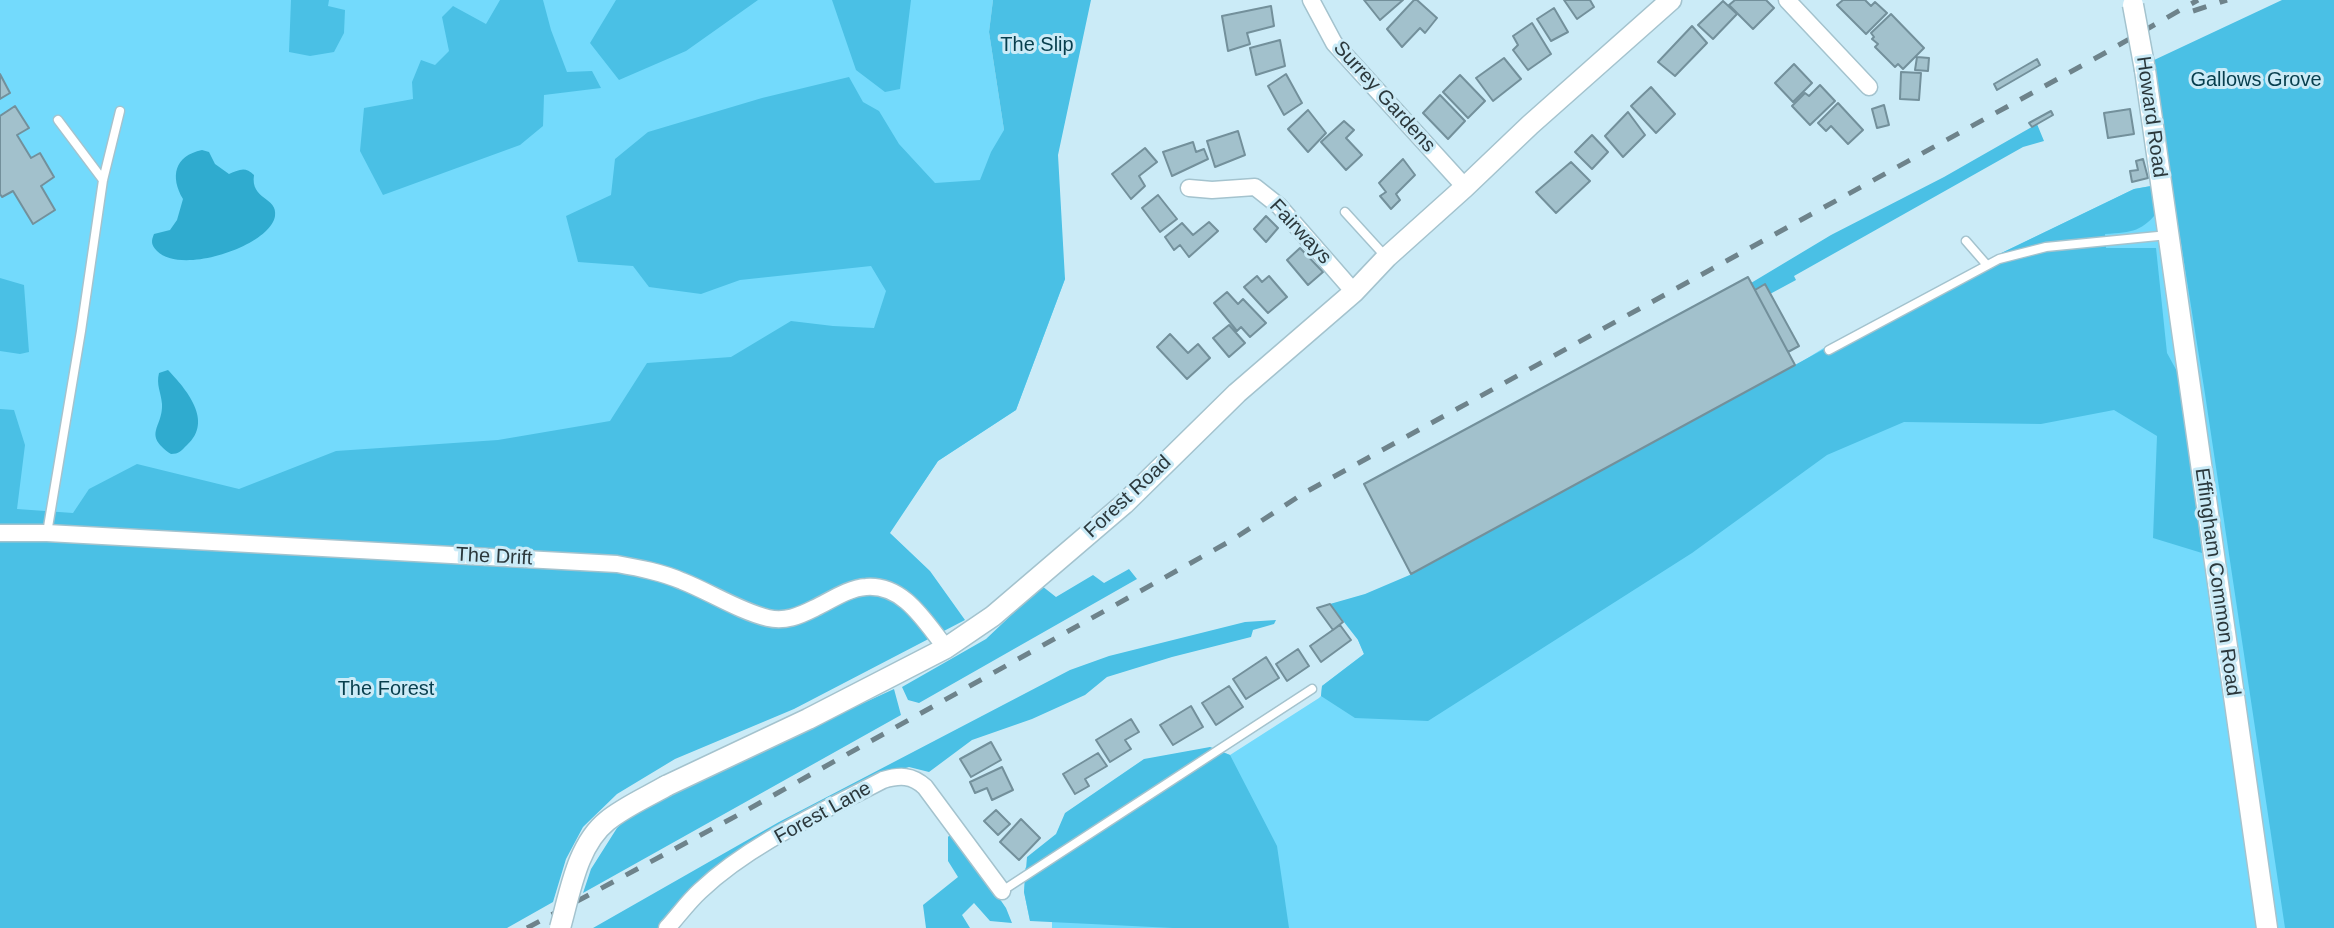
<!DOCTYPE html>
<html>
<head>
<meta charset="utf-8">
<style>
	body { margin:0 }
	canvas { display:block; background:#cbebf7 }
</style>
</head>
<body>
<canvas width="2334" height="928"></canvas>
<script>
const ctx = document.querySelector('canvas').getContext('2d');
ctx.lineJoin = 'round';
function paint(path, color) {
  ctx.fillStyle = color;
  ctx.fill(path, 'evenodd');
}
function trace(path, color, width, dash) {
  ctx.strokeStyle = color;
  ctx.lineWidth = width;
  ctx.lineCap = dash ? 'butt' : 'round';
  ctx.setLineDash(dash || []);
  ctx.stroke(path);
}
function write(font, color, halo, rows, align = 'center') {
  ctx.font = font + ' Arial,sans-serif';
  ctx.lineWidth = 6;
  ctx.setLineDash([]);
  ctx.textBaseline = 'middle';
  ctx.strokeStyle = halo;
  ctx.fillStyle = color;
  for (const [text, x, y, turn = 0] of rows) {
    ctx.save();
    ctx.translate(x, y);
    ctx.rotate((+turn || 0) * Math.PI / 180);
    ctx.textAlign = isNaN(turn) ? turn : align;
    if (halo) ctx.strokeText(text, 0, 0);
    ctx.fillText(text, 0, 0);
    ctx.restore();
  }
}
paint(new Path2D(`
	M0,0H993L989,32L1004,130L1065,279L1016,410L938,461L889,533L0,516Z
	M2151,186L2158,191L2172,187L2334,928H1052V921H1030L1024,892L1025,868L1210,747L1230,755L1319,698L1321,696L1322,686L1364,654L1358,640L1830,344L1989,259L2134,189Z`), '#73dafc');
paint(new Path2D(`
	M291,0H329L328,6L345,10L344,33L334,52L310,56L289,52Z
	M500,0H543L551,30L567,72L592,71L601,88L544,95L543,126L520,145L383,195L360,151L364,108L413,99L412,82L421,60L435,65L449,51L442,17L453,6L486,24Z
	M616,0H758L686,51L619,80L590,43Z
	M832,0H911L900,89L885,92L856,70Z
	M993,0H1091L1058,155L1065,279L1016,410L938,461L890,533L930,571L965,620L794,709L675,759L617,794L583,827L566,859L553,902L507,928H0V409L14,410L25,445L17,509L73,513L89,489L137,464L239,489L336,451L498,440L610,421L647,363L731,357L791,321L833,326L874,328L886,291L871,266L740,280L701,294L649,287L633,266L578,262L566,216L611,195L615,159L648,132L762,98L849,77L863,102L879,111L899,144L935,183L980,180L991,152L1004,130L989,32Z
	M2282,0H2334V928H2285L2205,394L2152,61Z
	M2037,124L2044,141L2023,147L1794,276L1796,280L1770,294L1765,285L1755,290L1751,283L1831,235L1944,177Z
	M2151,186L2158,191L2160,209C2142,232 2133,232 2105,234L2106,248H2156L2167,353L2179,375L2202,553L2153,538L2157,436L2114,410L2041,424L1904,422L1827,455L1692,553L1428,721L1355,718L1321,696L1322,686L1364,654L1358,640L1330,604L1365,594L1412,574L1989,259L2134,189Z
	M0,278L24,285L29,352L20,354L0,351Z
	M1129,569L1137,579L919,703L908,700L902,687L986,639L1042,586L1056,597L1093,575L1104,583Z
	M1276,620L1274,624L1253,630L1251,637L1172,657L1107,677L1085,695L1032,719L972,740L929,772L909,767L872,779L779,828L660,928H593L779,822L1070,670L1109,656L1245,622Z
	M894,689L901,715L583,893L591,869L617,828L633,812L744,758Z
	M1210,747L1230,755L1277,846L1289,928H1173L1030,921L1024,892L1027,857L1056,834L1065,813L1144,759Z
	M953,831L1006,908L1012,923L990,921L974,903L962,915L970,928H926L923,905L958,877L948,861V837Z`), '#4ac0e5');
paint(new Path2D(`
	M202,150L209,152L215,164L229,174C239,170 245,166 254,175C250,200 278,197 275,216C271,245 182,276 157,251C151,245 151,241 154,234L170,230L177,220L183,199C170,177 174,156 202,150Z
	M168,370C186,389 214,421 187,445C181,451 179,454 171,454C142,434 163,428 162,404C161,392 156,385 159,373Z`), '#2fabcf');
const building = new Path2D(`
	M1364,0H1403L1380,20Z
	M1414,0H1417L1437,18L1425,33L1420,28L1402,47L1387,29Z
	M1564,0H1590L1594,7L1577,19Z
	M1735,0H1766L1774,8L1753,29L1729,5Z
	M1843,0H1865L1871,6L1875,2L1887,13L1866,34L1837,5Z
	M1723,1L1737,14L1713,39L1698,25Z
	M1271,6L1274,26L1247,33L1250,44L1228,51L1222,16Z
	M1554,8L1568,32L1551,41L1537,19Z
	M1891,14L1924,48L1903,69L1898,64L1895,67L1875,47L1878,44L1872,39L1874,37L1871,33Z
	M1532,23L1551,54L1528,70L1513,50L1518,45L1513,36Z
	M1692,26L1707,43L1675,76L1658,62Z
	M1280,40L1285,66L1256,75L1250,48Z
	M1917,57L1929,58L1928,71L1915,70Z
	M1504,58L1521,79L1493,101L1476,78Z
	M2037,59L2040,65L1997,90L1994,84Z
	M1794,64L1812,83L1793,102L1775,83Z
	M1901,72L1921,73L1919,100L1900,99Z
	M0,74L10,93L0,99Z
	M1286,74L1302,103L1284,115L1268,86Z
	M1460,75L1485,101L1468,118L1443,92Z
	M1820,85L1835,101L1810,125L1792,106L1805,93L1809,96Z
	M1651,87L1675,114L1656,133L1631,106Z
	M1440,95L1465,121L1448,139L1423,113Z
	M1838,103L1863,130L1848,144L1831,126L1826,131L1818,123Z
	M1884,105L1889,125L1877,128L1872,109Z
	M15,106L29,128L17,135L31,158L40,153L54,177L41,186L55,210L33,224L13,191L2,197L0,194V116Z
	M2130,109L2134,134L2108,138L2104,113Z
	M1308,110L1326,133L1308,152L1288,129Z
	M2051,111L2053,115L2032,127L2029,123Z
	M1628,112L1645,135L1623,157L1605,136Z
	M1344,121L1354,130L1346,138L1362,155L1346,170L1321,142Z
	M1238,131L1245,155L1215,167L1207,141Z
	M1592,135L1608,152L1592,169L1575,152Z
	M1193,142L1196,152L1204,149L1208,159L1172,176L1163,152Z
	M1145,148L1157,162L1139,176L1145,186L1131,199L1112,174Z
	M1403,159L1415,175L1396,194L1400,200L1391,209L1380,196L1386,192L1379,183Z
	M2143,159L2148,178L2132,182L2130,171L2138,170L2136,161Z
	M1571,162L1590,181L1556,213L1536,192Z
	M1158,195L1177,219L1160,232L1142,208Z
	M1266,216L1278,228L1266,242L1254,229Z
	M1209,222L1218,231L1189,257L1180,245L1174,250L1165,237L1182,223L1193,235Z
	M1300,248L1323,272L1308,285L1287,260Z
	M1257,276L1262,282L1269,276L1287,297L1268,313L1244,287Z
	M1748,277L1795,365L1411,574L1364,484Z
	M1765,284L1799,346L1788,352L1755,290Z
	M1227,292L1238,304L1243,299L1266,323L1250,337L1241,327L1237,331L1214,303Z
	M1229,325L1245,343L1229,357L1213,338Z
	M1170,334L1188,353L1198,344L1210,358L1187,379L1157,347Z
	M1330,604L1343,622L1333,630L1317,608Z
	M1340,625L1351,640L1321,662L1310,646Z
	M1298,649L1309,666L1287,681L1276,664Z
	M1266,657L1279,678L1246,699L1233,679Z
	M1229,686L1243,707L1216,725L1202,703Z
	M1191,706L1203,727L1173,745L1160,725Z
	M1131,719L1139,732L1125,740L1131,749L1110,762L1096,740Z
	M991,742L1001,760L971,777L960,759Z
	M1098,753L1107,766L1085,779L1089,786L1075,794L1063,774Z
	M1002,767L1013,790L992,800L987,788L975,793L970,782Z
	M996,810L1010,824L998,835L984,821Z
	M1021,819L1040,838L1019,860L1000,842Z`);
paint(building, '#a2c1cc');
trace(building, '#73909b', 2);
const service = new Path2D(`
	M58,120L103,180
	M1345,212L1386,257
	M1966,241L1986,264
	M1829,350L1999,259L2046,247L2168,235
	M47,533L81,331L103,180L120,111
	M1002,891L1312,689`);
const minor = new Path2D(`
	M1311,0L1334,43L1465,187
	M1787,0L1869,87
	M1189,188L1212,190L1255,187L1279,206L1354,292
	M0,533H47L617,564C639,568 661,572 682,581C710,592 739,611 768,618C785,622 799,616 815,608C830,601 848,588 866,587C904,584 925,622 946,648
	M667,928C678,916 688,902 700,891C751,843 822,812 883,780C900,775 912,775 925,787L1002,891`);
const tertiary = new Path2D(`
	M2145,70L2267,928
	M666,786L808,719L946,648L993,616L1124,504L1237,393L1354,292L1387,257L1465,187L1530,125L1671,0`);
trace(service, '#a4c3ce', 11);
trace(minor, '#a4c3ce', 19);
trace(tertiary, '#a4c3ce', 23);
trace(service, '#fff', 8);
trace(minor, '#fff', 16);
trace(tertiary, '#fff', 20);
trace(new Path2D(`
	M2193,11L2227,0
	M527,928L738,815L1232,540L1304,493L2103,54L2198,0`), '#6e838b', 5, [14, 14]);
const tertiaryBridge = new Path2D(`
	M2133,5L2145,70
	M560,928C570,893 577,845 607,821C624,807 647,797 666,786`);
trace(tertiaryBridge, '#a4c3ce', 23, []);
trace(tertiaryBridge, '#fff', 20);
write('20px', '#073e4d', '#cbebf7', [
	["The Slip",1037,45],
	["Gallows Grove",2256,80],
	["The Forest",386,689]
]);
write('20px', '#2b383c', '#cbebf7', [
	["Surrey Gardens",1384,97,48],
	["Howard Road",2151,117,82],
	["Fairways",1300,232,47],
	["Forest Road",1128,497,-43],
	["The Drift",494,557,3],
	["Effingham Common Road",2217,582,82],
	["Forest Lane",823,813,-29]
]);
</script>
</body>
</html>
